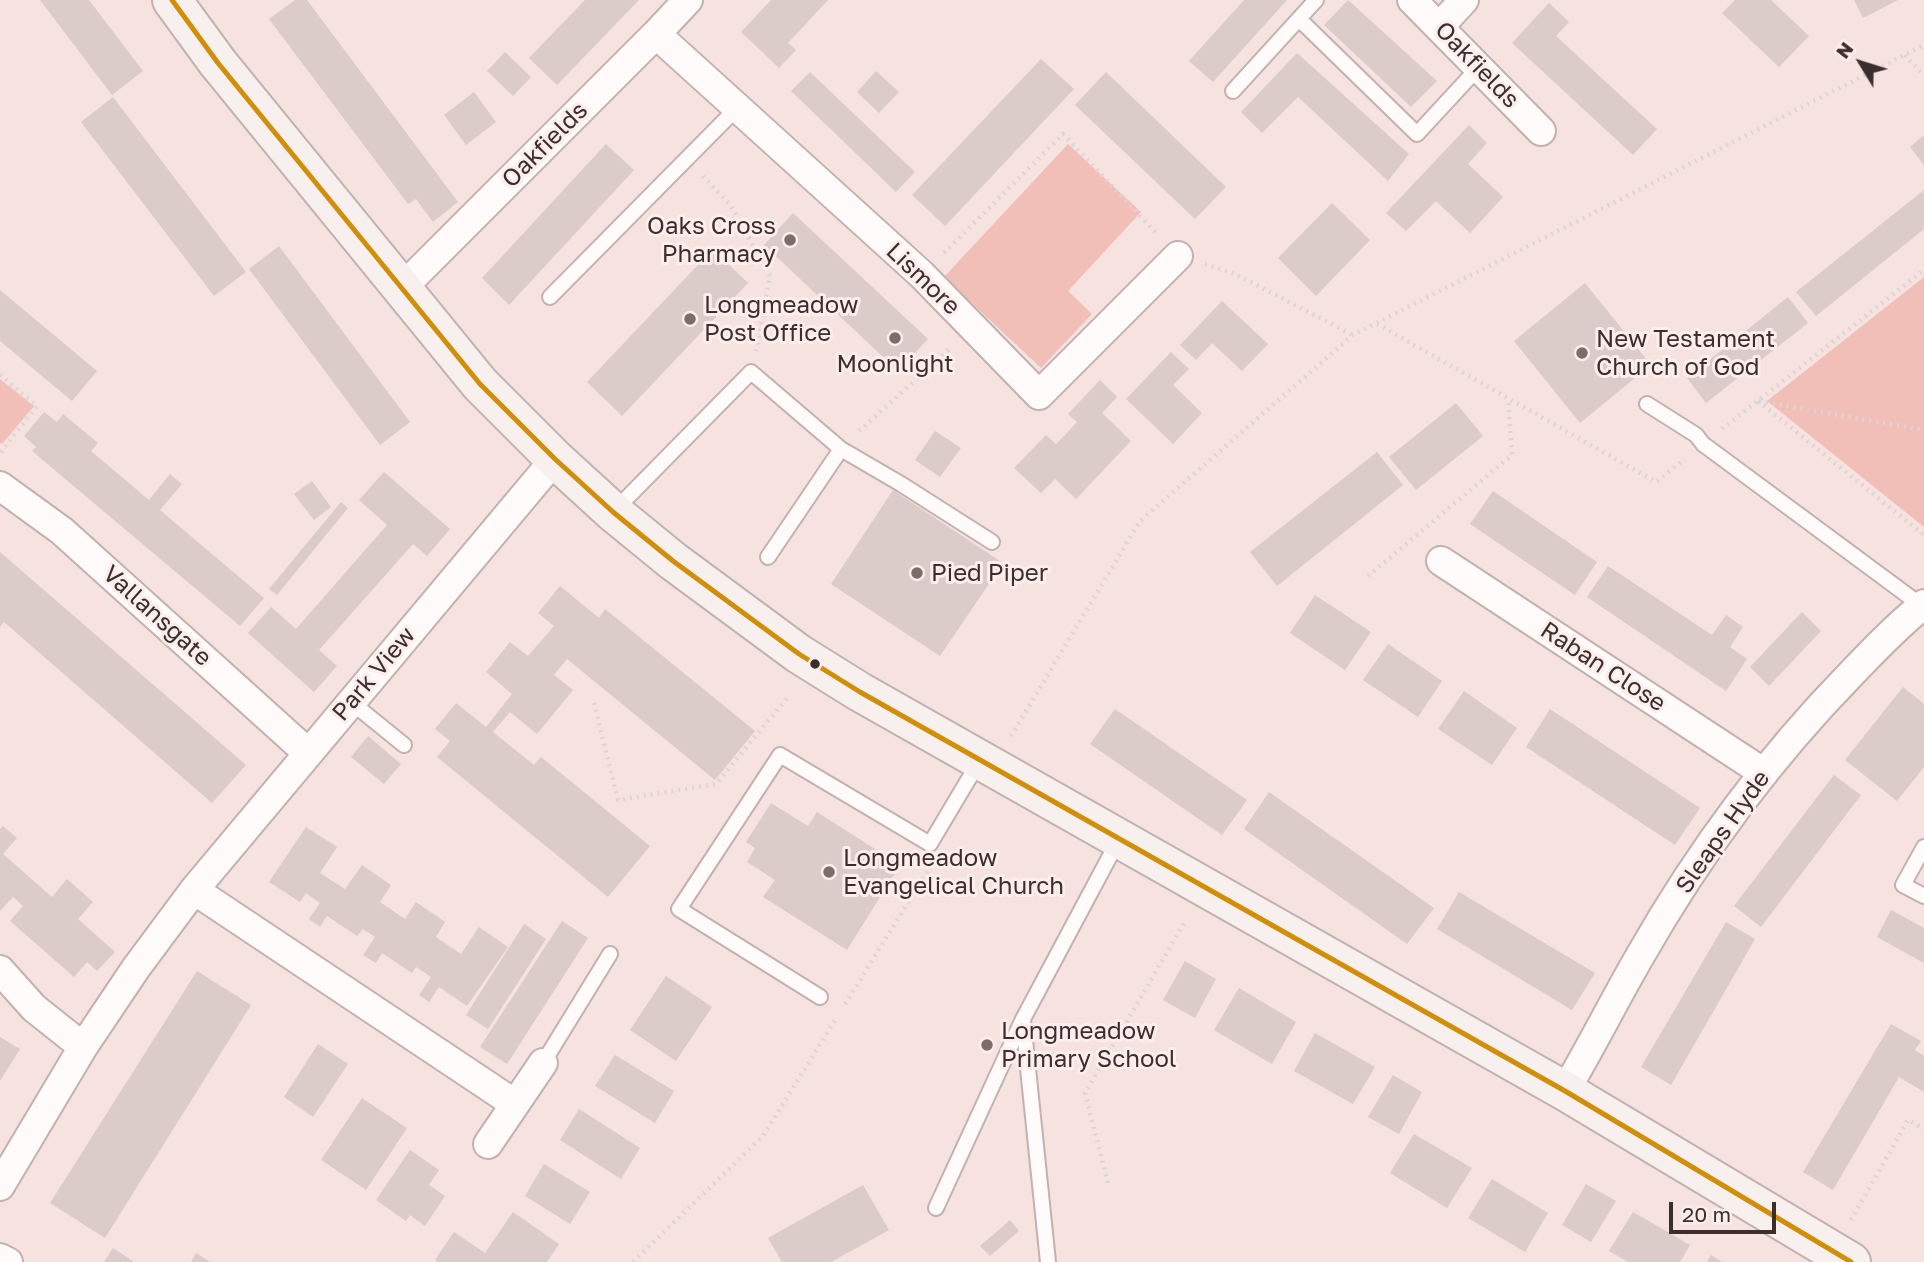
<!DOCTYPE html>
<html>
<head>
<meta charset="utf-8">
<style>
	body { margin:0 }
	#map { position:relative; width:1924px; height:1262px; overflow:hidden; background:#f6e2df; font-family:"Golos Text",sans-serif }
	canvas { display:block }
	.north { position:absolute; left:1826px; top:28px; width:70px; height:70px; -webkit-text-stroke:5px #fdeeec; paint-order:stroke; rotate:308deg; font-size:19px; font-weight:700; line-height:28px; text-align:center; color:#3b2e2c }
	.north::after { content:''; display:block; margin:auto; width:24px; height:32px; background:#3b2e2c; clip-path:polygon(50% 0,100% 100%,50% 72%,0 100%) }
	.scale { position:absolute; left:1669px; top:1202px; width:107px; height:32px; box-sizing:border-box; border:4px solid #3b2e2c; border-top:0; padding-left:9px; font-size:21px; line-height:24px; white-space:nowrap; color:#3b2e2c; -webkit-text-stroke:5px #fdeeec; paint-order:stroke }
</style>
</head>
<body>
<div id="map">
<canvas width="1924" height="1262"></canvas>
<div class="north">N</div>
<div class="scale">20 m</div>
</div>
<script>
const ctx = document.querySelector('canvas').getContext('2d');
ctx.lineJoin = 'round';
function paint(path, color) {
  ctx.fillStyle = color;
  ctx.fill(path, 'evenodd');
}
function trace(path, color, width, dash) {
  ctx.strokeStyle = color;
  ctx.lineWidth = width;
  ctx.lineCap = dash ? 'butt' : 'round';
  ctx.setLineDash(dash || []);
  ctx.stroke(path);
}
function write(font, color, halo, rows, align = 'center') {
  ctx.font = font + ' "Golos Text",sans-serif';
  ctx.lineWidth = 6;
  ctx.setLineDash([]);
  ctx.textBaseline = 'middle';
  ctx.strokeStyle = halo;
  ctx.fillStyle = color;
  for (const [text, x, y, turn = 0] of rows) {
    ctx.save();
    ctx.translate(x, y);
    ctx.rotate((+turn || 0) * Math.PI / 180);
    ctx.textAlign = isNaN(turn) ? turn : align;
    if (halo) ctx.strokeText(text, 0, 0);
    ctx.fillText(text, 0, 0);
    ctx.restore();
  }
}
paint(new Path2D(`
	M1068,144L1141,212L1068,291L1092,314L1041,368L944,277Z
	M1924,277V527L1767,401Z
	M0,379L34,406L2,444L0,443Z`), '#f1bfb8');
paint(new Path2D(`
	M40,0H89L143,71L112,95Z
	M295,0H307L458,202L433,222L416,199L408,204L269,19Z
	M585,0H639L557,85L529,58Z
	M771,0H828L788,43L796,50L779,68L741,32Z
	M1244,0H1287L1213,82L1189,61Z
	M1348,0L1437,81L1411,107L1324,25Z
	M1735,0H1771L1809,36L1779,67L1722,13Z
	M1854,0H1898L1863,18Z
	M1549,3L1569,22L1556,36L1657,129L1633,155L1512,43Z
	M505,52L531,77L513,96L487,71Z
	M1297,53L1409,154L1388,181L1298,97L1262,133L1241,112Z
	M1041,59L1074,89L945,226L912,195Z
	M876,71L899,92L879,113L857,92Z
	M810,72L915,172L896,192L791,91Z
	M1106,72L1226,187L1195,219L1075,105Z
	M474,92L496,122L466,145L444,115Z
	M113,97L246,272L214,296L81,122Z
	M1469,125L1487,143L1468,164L1503,197L1470,233L1436,201L1406,231L1386,213Z
	M1924,135V165L1910,147Z
	M606,144L634,170L509,305L482,278Z
	M1924,190V229L1816,316L1796,292Z
	M1332,203L1370,240L1316,296L1278,258Z
	M793,213L928,339L898,371L764,245Z
	M279,246L410,422L380,445L249,269Z
	M713,249L748,283L622,416L587,382Z
	M1585,283L1651,365L1580,423L1514,341Z
	M0,290L97,371L72,401L0,341Z
	M1788,297L1808,323L1706,403L1687,378Z
	M1222,301L1268,344L1242,371L1212,343L1196,360L1180,345Z
	M1171,352L1189,369L1173,385L1202,413L1173,444L1126,399Z
	M1100,380L1117,397L1102,413L1131,441L1076,499L1055,479L1041,493L1014,468L1046,435L1056,444L1066,434L1077,422L1068,414Z
	M1456,403L1483,436L1416,490L1389,457Z
	M44,412L57,422L63,414L98,443L91,451L149,500L170,474L182,484L160,510L264,598L240,626L32,451L36,447L24,436Z
	M935,431L961,448L940,477L915,460Z
	M1377,452L1403,485L1277,586L1250,552Z
	M384,472L450,529L427,556L413,544L319,650L337,666L314,692L248,633L271,607L296,629L387,525L359,500Z
	M312,481L331,507L314,520L294,494Z
	M893,490L1003,563L940,656L831,584Z
	M1493,491L1597,562L1575,595L1470,524Z
	M341,502L348,508L277,595L269,589Z
	M0,552L246,765L212,803L4,622L0,627Z
	M1608,566L1712,635L1726,615L1743,627L1730,647L1747,659L1726,691L1587,597Z
	M560,586L599,618L605,609L755,731L715,780L567,659L554,675L573,690L537,734L510,712L493,732L534,765L541,757L650,846L608,897L437,757L450,741L435,729L456,703L486,727L512,694L486,672L510,642L528,656L554,626L538,613Z
	M1315,595L1371,632L1345,670L1290,633Z
	M1802,612L1821,631L1769,686L1750,667Z
	M1388,644L1442,681L1418,717L1363,680Z
	M1903,687L1924,704V767L1897,801L1845,760Z
	M1464,691L1517,728L1492,765L1438,729Z
	M1115,709L1247,800L1222,835L1090,744Z
	M1550,709L1700,808L1675,845L1526,747Z
	M368,736L401,764L384,784L351,757Z
	M1834,775L1861,795L1761,927L1734,906Z
	M1269,792L1434,908L1407,944L1244,829Z
	M771,803L808,826L817,812L900,865L847,950L763,897L775,880L747,862L755,848L746,842Z
	M3,826L17,838L3,854L52,897L67,879L93,902L78,919L115,952L97,971L87,962L74,977L10,921L23,906L13,897L0,911V829Z
	M306,827L337,847L320,873L345,889L362,865L391,885L380,902L405,919L416,902L445,922L436,937L461,954L479,927L508,947L467,1006L439,987L429,1002L419,995L431,977L416,967L412,973L382,953L376,963L363,955L375,937L363,929L357,936L327,916L320,927L309,919L320,903L306,893L300,902L269,882Z
	M1459,892L1595,973L1572,1010L1437,929Z
	M1891,910L1924,928V963L1877,937Z
	M562,921L588,938L507,1064L480,1047Z
	M1726,922L1755,939L1671,1085L1641,1067Z
	M524,924L546,939L488,1029L466,1015Z
	M1185,961L1216,979L1195,1018L1163,1000Z
	M197,971L251,1005L105,1238L50,1203Z
	M666,976L712,1007L676,1061L630,1030Z
	M1239,988L1296,1022L1272,1064L1214,1030Z
	M1891,1024L1921,1041L1915,1050L1924,1056V1092L1899,1077L1833,1190L1803,1172Z
	M1315,1033L1375,1067L1353,1104L1294,1071Z
	M0,1037L20,1049L0,1081Z
	M318,1044L348,1064L313,1117L284,1097Z
	M615,1055L674,1091L655,1123L595,1086Z
	M1393,1075L1422,1092L1399,1134L1368,1117Z
	M362,1098L407,1128L366,1190L321,1160Z
	M579,1109L640,1148L621,1179L560,1140Z
	M1414,1134L1472,1168L1447,1208L1390,1173Z
	M410,1150L439,1170L429,1185L445,1196L425,1226L410,1215L406,1221L376,1200Z
	M544,1164L590,1192L570,1224L525,1196Z
	M1492,1179L1548,1213L1525,1252L1468,1218Z
	M1586,1184L1616,1201L1591,1242L1562,1225Z
	M863,1185L889,1230L831,1262H782L768,1238Z
	M513,1212L559,1244L547,1262H438L435,1260L454,1232L485,1253Z
	M1633,1212L1690,1245L1680,1262H1628L1609,1251Z
	M1010,1220L1019,1231L990,1256L980,1246Z
	M113,1248L134,1262H104Z
	M196,1253L210,1262H191Z
	M1711,1255L1722,1262H1707Z`), '#dbcbc9');
const lane = new Path2D(`
	M1299,19L1417,134L1478,68
	M1233,91L1316,0
	M550,297L736,109
	M1647,404L1696,435L1703,444L1922,606
	M841,449L901,484L992,542
	M614,511L751,372L841,449L768,557
	M351,702L404,745
	M1924,847L1903,885L1924,896
	M820,997L679,909L780,755L930,844L980,760
	M1023,1020L1048,1262
	M543,1063L610,954
	M936,1208L1023,1019L1118,841`);
const street = new Path2D(`
	M1412,0L1541,131
	M1440,26L1464,0
	M656,34L922,275L1039,395L1178,256
	M401,289L656,34L688,0
	M0,486L62,531L308,753
	M1441,561L1764,773
	M194,890L515,1104
	M0,970L34,1008L83,1047
	M1565,1091C1591,1047 1614,1001 1640,956C1698,854 1769,758 1851,674C1874,650 1897,626 1924,604
	M488,1144L543,1063
	M0,1186L83,1047L136,968L194,890L555,459
	M0,1258L8,1262`);
const secondary = new Path2D(`
	M172,0L218,63L480,384L555,459L613,512L673,561L799,654L860,692L1565,1091L1851,1262`);
trace(lane, '#c1b2b0', 18);
trace(street, '#c1b2b0', 32);
trace(secondary, '#c1b2b0', 42);
trace(new Path2D(`
	M1905,55L1924,76
	M703,176L731,206L770,276L756,351
	M944,253L1063,134L1158,235
	M1205,264L1233,273L1353,335
	M1377,324L1656,482L1685,459
	M0,375L37,406L0,453
	M1758,401L1924,535
	M1759,401L1924,430
	M1722,429L1924,270
	M859,431L951,348
	M1368,576L1512,455L1508,399
	M594,703L618,800L716,784L787,698
	M1011,736L1140,521L1353,335L1924,45
	M845,1004L929,869
	M1108,1183L1085,1093L1186,920
	M1851,1220L1908,1120L1924,1129
	M633,1262L763,1136L837,1017`), '#dcd5d5', 4.5, [2, 5]);
trace(lane, '#fefbfa', 14);
trace(street, '#fefbfa', 28);
trace(secondary, '#f7f0ee', 38);
trace(new Path2D(`
	M172,0L218,63L480,384L555,459L613,512L673,561L799,654L860,692L1565,1091L1851,1262`), '#d18e09', 5);
for (const [x, y, r, color] of [
	[790,240,7,"#7c6d6b"],
	[690,319,7,"#7c6d6b"],
	[895,338,7,"#7c6d6b"],
	[1582,353,7,"#7c6d6b"],
	[917,573,7,"#7c6d6b"],
	[815,664,6,"#3b2e2c"],
	[829,872,7,"#7c6d6b"],
	[987,1045,7,"#7c6d6b"]
]) {
  const dot = new Path2D();
  dot.arc(x, y, r, 0, 2 * Math.PI);
  ctx.fillStyle = color;
  ctx.fill(dot);
  trace(dot, '#fdeeec', 2.5);
}
write('24px', '#3b2e2c', '#fdeeec', [
	["Oakfields",1477,65,46],
	["Oakfields",545,145,-45],
	["Lismore",923,279,44],
	["Vallansgate",157,616,42],
	["Raban Close",1603,667,33],
	["Park View",374,674,-50],
	["Sleaps Hyde",1723,832,-55]
]);
write('24px', '#3b2e2c', '#fdeeec', [
	["Oaks Cross",776,226,"right"],
	["Pharmacy",776,254,"right"],
	["Longmeadow",704,305],
	["Post Office",704,333],
	["New Testament",1596,339],
	["Church of God",1596,367],
	["Moonlight",895,364,"center"],
	["Pied Piper",931,573],
	["Longmeadow",843,858],
	["Evangelical Church",843,886],
	["Longmeadow",1001,1031],
	["Primary School",1001,1059]
], 'left');
</script>
</body>
</html>
